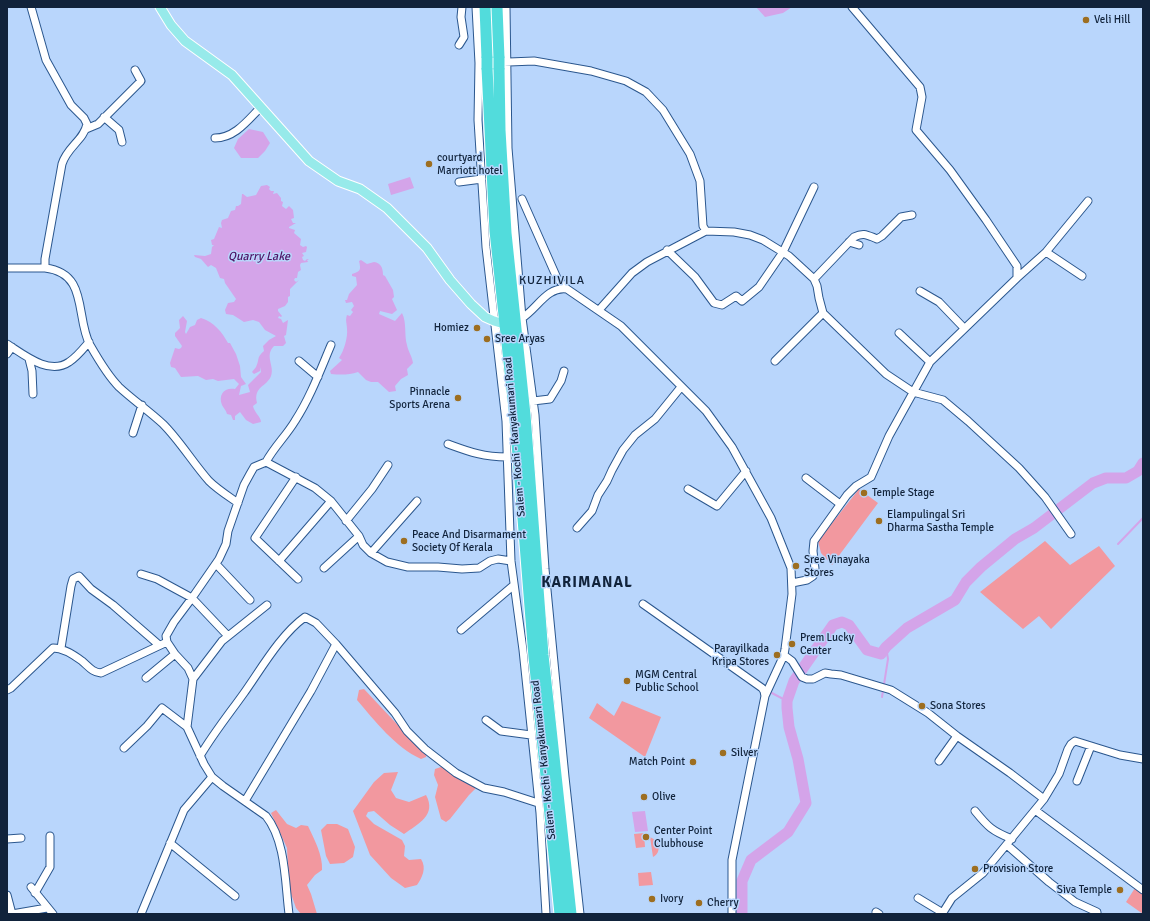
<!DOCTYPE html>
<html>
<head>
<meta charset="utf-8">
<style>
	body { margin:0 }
	#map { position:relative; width:1150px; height:921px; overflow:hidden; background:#b9d6fc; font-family:Signika,sans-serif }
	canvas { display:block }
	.frame { position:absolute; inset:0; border:8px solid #11233b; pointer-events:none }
</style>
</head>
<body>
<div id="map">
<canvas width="1150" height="921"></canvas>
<div class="frame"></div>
</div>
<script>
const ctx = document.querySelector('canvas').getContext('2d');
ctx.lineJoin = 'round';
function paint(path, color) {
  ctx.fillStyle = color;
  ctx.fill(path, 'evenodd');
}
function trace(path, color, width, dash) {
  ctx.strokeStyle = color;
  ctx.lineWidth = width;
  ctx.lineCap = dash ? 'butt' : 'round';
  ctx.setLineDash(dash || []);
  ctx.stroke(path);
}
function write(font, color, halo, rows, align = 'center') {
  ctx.font = font + ' Signika,sans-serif';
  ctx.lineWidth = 3;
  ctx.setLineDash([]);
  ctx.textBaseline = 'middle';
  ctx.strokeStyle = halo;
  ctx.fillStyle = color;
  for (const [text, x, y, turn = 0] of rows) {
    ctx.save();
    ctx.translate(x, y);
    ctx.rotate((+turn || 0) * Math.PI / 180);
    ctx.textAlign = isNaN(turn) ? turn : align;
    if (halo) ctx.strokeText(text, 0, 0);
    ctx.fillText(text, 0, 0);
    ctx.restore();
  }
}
paint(new Path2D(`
	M859,489L878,503L832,565L821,553L818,541Z
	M1045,541L1070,565L1099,546L1115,566L1051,629L1039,616L1023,629L980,592Z
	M364,689L410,738L427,752L426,757L421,759C395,747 375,721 357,700L359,690Z
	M622,701L661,717L645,757L589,718L597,703L614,716Z
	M444,766L474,784L476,788L469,795L450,819L446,822L441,819L435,797L438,785L434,775L435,769Z
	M398,772L391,790L396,798L409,802L426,795C437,815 418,824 404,834L390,825L374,811L368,812L366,816L374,824L402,840L405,846L404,856L409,860L421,859C427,868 422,878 417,885L405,888L391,878L370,855L353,811L374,782L384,773Z
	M276,810L287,824L296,828L301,825L308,826C314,839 323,855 322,870L315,875L307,885L311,894L317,914H301L296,908L289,888L287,848L271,813Z
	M327,824H337L348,829L355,847L353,857L344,863L330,864L326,856L321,830Z
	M644,833L645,847L636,848L634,834Z
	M650,837L657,841C660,848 659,854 653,857Z
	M651,872L653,885L639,886L638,873Z
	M1135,888L1143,893V914L1126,902Z`), '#f2989f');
paint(new Path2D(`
	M756,7H792L783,13L765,17Z
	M249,129L263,132L270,143L265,151L258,158H241L234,148L238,139Z
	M410,177L414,188L391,195L388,184Z
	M267,185L270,187L269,189L271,191H274L273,194L277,193L281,198V201L283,202L282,206L286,209L289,206L293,210L294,218L291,219L293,223H296L289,227V228L295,230L294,233L301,239L300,245L303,247L306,246L307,247L306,252L302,253L304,256L302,257L303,260L305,261L307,259H309L307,260L308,262L301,263L300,265L301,270L298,272L297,278H295L294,280L296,282L299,280L290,289V296L288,297V302L285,306L278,309V311L282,316L281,317L279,316L278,318L281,319L283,323L288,320L286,335L284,336L286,343L283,346H274C264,356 275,366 271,376C267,387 253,386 257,403L253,406C254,412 261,417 261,422L253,424L246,420L240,412L235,416V420H233L231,415L227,414C226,410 224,409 222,405C218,395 224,387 235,389L239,384L234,379L218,381L213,379L206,380L198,376L181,377L175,368L171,367L170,363L175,348L179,349L181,348L182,346L175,336V333L180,328L179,320L183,316L187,321L185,332L186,334L190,327L195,325L197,320L201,318C214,322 222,332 228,343H230L236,354L240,366L241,377L246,384L241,386L239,395L250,392L248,385L261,372L260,367V371L254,374L252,372C253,370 255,369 256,367C260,359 256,358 264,351L263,346L269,340L276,336L265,330L259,322L253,320L244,322L233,315L226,314L225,310L228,303L234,302L236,299L225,283L224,279L220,278L216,268L211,265L208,267L201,259L195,257L194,255L205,256L211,254L212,247L214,245H212L211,240L214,239L219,227L222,228L221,223L222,220L228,218L231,211L235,210L236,206H238L241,204L242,194H243L247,197L256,195L261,186Z
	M361,260L367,264L374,262C381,263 383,268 383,275L385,276L393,290L394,297L392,299L397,310L392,314L380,311L379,314L395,321L402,313C407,323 404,335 407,345C408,351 412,356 413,363L407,369L408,375L401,379L395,386L396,391L389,392L378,382H371L366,380L358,372C349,375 341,375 331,374L330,371L342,360L339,358C344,351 348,337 347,329C347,323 345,321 347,315L350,316L353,312L351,310L354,306L352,302L346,303L345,300H347L349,294L357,285L356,277L352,276V274C361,271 361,270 359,261Z
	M645,811L648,831L635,832L632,812Z`), '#d4a4e9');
trace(new Path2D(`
	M1118,544L1143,518
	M770,692L787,701
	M882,697L888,659L886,647`), '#d4a4e9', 2);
trace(new Path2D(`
	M742,914V881L751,860L788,832L806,803L798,759L789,727L787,708V701L794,681L833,625L842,622L849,625L867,650L881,654L886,647L907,628L955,600L966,582L981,567L1015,539L1034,528L1093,483L1106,478H1126L1138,471L1143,463`), '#d4a4e9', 11);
const minor = new Path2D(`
	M31,7L46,60L71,105L84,118L87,124C84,140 67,147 62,164L45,259V268C89,273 75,317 90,345C98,359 107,375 119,387C133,400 149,411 163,424C180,441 193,463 209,481C217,489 228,496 238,503
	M476,7L479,63L478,120L486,247L506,421L511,561L523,650L540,813L546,914
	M506,7L508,148L522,318C537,309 547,286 567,289L621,326L706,411L732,447L771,518L791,568L792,594L785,649L784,655L765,696L732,860V914
	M459,45L464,37L461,17L462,7
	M484,63L534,61L591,71L626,81L646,92L663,110L690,154L700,181L703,226L706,231L734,232L750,235L763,240L789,256L814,279L817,286L819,298L823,313L886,374L913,392L943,400L968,421L1019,468L1045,497L1071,534
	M104,117L119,130L122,142
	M86,129L98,124L141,81L135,70
	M215,138C235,138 248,120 261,107
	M459,182L482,179
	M522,199L557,278L567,289
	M849,242L859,245
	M667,250L695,277L714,303L722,305L736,296L742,301L759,287L783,252L814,187
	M1046,252L1082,276
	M7,268H45
	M1017,278L1046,252L1088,201
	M814,279L854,237C864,232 867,235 877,239L882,236L901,217L912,215
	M920,291L939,302L964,328
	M599,310L632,273L647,262L706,231
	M518,321L522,318L535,415L545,569L565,777L580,914
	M899,333L930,362
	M7,344C23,354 49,376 69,362C77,357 83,349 89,342
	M7,354L12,347
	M29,359L32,371L33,394
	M299,361L318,377
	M775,361L823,313
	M533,401L550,399L561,381L564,371
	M133,433L142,405
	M448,444C470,452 483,457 507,457
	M266,462C274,447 286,436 295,421C310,398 320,371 331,345
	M296,477L255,538L298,579
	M806,478L840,504
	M688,489L717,506L746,471
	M346,521L372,489L388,465
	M577,528L592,511L598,495L607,481L612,470L623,450L635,435L655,419L681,387
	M371,553L417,501
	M279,561L331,501
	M216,564L250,600
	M324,568L359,536
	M141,574L157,579L192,598L228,636
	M792,583L807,580L813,576L815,569L813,551L814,541L847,495L856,486L871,477L889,436L930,362L1017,278V266L986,220L950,170L916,130L922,97L920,87L852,7
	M643,604L762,688L764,691L765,696
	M461,630L514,585
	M61,648L71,586L73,579L79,576L91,589L113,605L159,645
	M784,655L792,661L802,677L807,679H813L825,673L831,674L841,675L891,690L928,713L957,736L1010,773L1044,799
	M146,678L175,654
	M193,679L222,641L267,605
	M7,690L11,688L53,648C64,648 74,655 82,661C89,667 92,672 101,673L167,642
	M486,720L501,731L531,735
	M124,748L147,726L162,708L187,727
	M200,756C213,734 229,714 244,693C261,669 281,634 305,617L316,623L336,644L395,713L407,731L425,749L456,773L484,788L504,792L538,803
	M939,761L957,736
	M1077,781L1091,746
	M245,801L311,691L336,644
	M1035,810L1143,890
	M975,811C988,827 992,831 1012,839
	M7,839L21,838
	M170,843L235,896
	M1007,845L1049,882L1075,902L1097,912V914
	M31,887L53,914
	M35,893L50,867V836
	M7,895L12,914L47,908
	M918,898L943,913
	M876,912L879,914
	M141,914L184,810L212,777
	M289,914C285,883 286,841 266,816L223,786L212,777L204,764L187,727L193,679L188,668L175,654L167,642L166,636L174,622L192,598L219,559L226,544L228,531L244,485L250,474L254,467L266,462L315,488L331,501L359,536L363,545L371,553L387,562L408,567H438L462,569L479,568L490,561L498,559L511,561
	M942,914L952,898L983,873L1044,799L1059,774L1068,749L1071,744L1075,741L1120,755L1143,759`);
const major = new Path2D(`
	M160,7L171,25L185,41L232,75L309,161L338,181L360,189L387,208L427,248L450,280L471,304L485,317L494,321L504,324L510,323`);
const highway = new Path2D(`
	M485,7L487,58
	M497,7L499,58
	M487,68L495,231L515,418L534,657L560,914
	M499,68L500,130L506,233L525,415L543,655L571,914`);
trace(minor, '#2b578e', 9);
trace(major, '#fff', 11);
trace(highway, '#fff', 13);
trace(minor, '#fff', 7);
trace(major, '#97eaea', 9);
trace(highway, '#52dcdc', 11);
const highwayBridge = new Path2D(`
	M487,58V68
	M499,58V68`);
trace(highwayBridge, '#fff', 13, []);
trace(highwayBridge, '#52dcdc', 11);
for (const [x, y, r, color] of [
	[1086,20,4,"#9d6e20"],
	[429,164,4,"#9d6e20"],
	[477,328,4,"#9d6e20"],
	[487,339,4,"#9d6e20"],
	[458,398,4,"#9d6e20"],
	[864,493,4,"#9d6e20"],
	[879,521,4,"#9d6e20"],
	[404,541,4,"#9d6e20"],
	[796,566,4,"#9d6e20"],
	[792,644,4,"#9d6e20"],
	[777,655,4,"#9d6e20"],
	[627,681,4,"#9d6e20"],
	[922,706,4,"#9d6e20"],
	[723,753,4,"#9d6e20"],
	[693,762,4,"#9d6e20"],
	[644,797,4,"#9d6e20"],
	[646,837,4,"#9d6e20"],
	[975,869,4,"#9d6e20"],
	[1120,890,4,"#9d6e20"],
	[652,899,4,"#9d6e20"],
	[699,903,4,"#9d6e20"]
]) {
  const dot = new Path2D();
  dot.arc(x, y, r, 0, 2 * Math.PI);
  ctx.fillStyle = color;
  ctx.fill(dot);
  trace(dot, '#b9d6fc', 1.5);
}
write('11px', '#11233b', '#b9d6fc', [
	["Veli Hill",1094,20],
	["courtyard",437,158],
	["Marriott hotel",437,171],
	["Homiez",469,328,"right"],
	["Sree Aryas",495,339],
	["Pinnacle",450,392,"right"],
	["Sports Arena",450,405,"right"],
	["Temple Stage",872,493],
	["Elampulingal Sri",887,515],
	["Dharma Sastha Temple",887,528],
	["Peace And Disarmament",412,535],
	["Society Of Kerala",412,548],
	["Sree Vinayaka",804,560],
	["Stores",804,573],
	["Prem Lucky",800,638],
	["Center",800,651],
	["Parayilkada",769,649,"right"],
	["Kripa Stores",769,662,"right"],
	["MGM Central",635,675],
	["Public School",635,688],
	["Sona Stores",930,706],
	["Silver",731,753],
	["Match Point",685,762,"right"],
	["Olive",652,797],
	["Center Point",654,831],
	["Clubhouse",654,844],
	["Provision Store",983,869],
	["Siva Temple",1112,890,"right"],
	["Ivory",660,899],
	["Cherry",707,903]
], 'left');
write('11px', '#11233b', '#b9d6fc', [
	["Salem - Kochi - Kanyakumari Road",515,437,-95],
	["Salem - Kochi - Kanyakumari Road",544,760,-96]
]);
write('italic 12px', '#4d1063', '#b9d6fc', [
	["Quarry Lake",259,257]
]);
ctx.letterSpacing = '1px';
write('12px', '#11233b', '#b9d6fc', [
	["KUZHIVILA",552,281]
]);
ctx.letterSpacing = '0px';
ctx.letterSpacing = '1px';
write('bold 15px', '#11233b', '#b9d6fc', [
	["KARIMANAL",587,583]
]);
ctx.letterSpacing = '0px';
</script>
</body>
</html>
